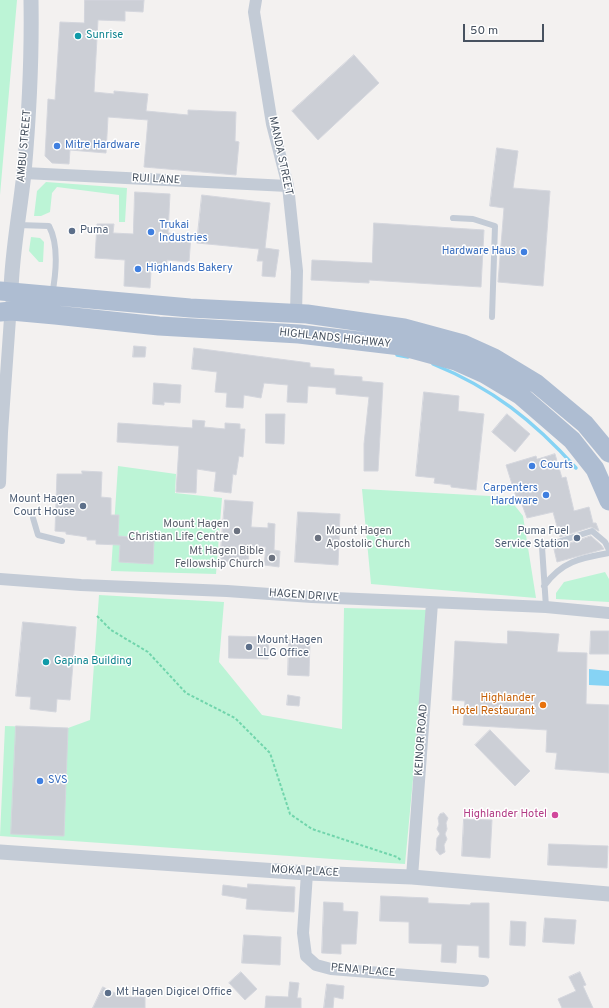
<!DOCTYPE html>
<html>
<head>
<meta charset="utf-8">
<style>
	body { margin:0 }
	#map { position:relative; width:609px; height:1008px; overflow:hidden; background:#f3f1f0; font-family:Overpass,sans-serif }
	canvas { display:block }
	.scale { position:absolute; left:463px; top:24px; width:81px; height:18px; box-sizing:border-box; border:2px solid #475260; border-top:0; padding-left:5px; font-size:12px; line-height:14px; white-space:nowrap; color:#475260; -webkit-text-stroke:3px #fff; paint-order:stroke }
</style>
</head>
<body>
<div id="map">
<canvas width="609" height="1008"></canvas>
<div class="scale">50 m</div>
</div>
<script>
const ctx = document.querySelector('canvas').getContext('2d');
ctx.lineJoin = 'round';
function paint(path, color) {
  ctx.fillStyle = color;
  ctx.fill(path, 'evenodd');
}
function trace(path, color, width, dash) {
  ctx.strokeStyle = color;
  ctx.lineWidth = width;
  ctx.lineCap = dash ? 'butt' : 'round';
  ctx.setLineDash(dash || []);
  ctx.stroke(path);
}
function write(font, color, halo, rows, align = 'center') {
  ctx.font = font + ' Overpass,sans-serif';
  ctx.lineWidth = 3;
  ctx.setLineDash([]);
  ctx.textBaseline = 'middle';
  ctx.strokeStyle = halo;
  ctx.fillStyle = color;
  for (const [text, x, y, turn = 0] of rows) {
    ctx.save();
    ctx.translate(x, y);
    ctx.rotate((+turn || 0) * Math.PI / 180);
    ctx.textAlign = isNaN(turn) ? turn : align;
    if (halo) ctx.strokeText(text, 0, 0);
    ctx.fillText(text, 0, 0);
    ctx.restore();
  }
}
paint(new Path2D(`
	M0,0H17L0,195Z
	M46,182L127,188L125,222H119V195L57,187L52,193L50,212L41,216H34L37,191Z
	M31,237L40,238L44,242L43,262H39L29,251Z
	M118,466L176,474L175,493L222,498L216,574L111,571Z
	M362,489L508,497L523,516L536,598L371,584Z
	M605,572L609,579V602L556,599V593L564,582Z
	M99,595L224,602L219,662L262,715L342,729L344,608L429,610L405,864L0,836L5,726L68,728L90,720Z`), '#bcf4d6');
paint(new Path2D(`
	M589,669L609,671V686L589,685Z`), '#86d3f4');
trace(new Path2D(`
	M397,355L408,357
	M433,364C492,388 534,421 576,468`), '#86d3f4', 3.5);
const building = new Path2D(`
	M85,0H144L143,12L125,11V21L98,20L94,92L114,94V91L148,94L146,111L188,115V110L236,112L235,141L239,142L236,175L144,167L148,120L108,117L106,153L70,150L69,164L52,163L45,156L48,99L55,100L60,22L84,23Z
	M354,55L379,83L318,140L292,111Z
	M497,148L518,151L513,188L550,191L543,286L498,282L504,208L490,206Z
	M135,192L170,194L168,233L191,235L189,262L167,260L166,271H151L150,288L124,286L125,260L95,258L97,224H114L113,233L133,234Z
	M202,195L270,203L265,248L279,250L275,277L262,276L263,261H257L259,249L197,243Z
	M374,223L484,230L481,287L369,280V283L311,280L312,260L372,263Z
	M134,346L146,347L145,357H133Z
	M194,348L310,363V367L334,369V375L362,377V381L383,383L378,471H364V444L369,397L336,394V388L308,386L307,403L287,402L288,385L264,383L261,398L244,395L243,408L226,407L227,393L215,392L217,372L192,369Z
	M154,383L181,385L180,403L164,402V405L153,404Z
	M424,392L459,396L458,411L484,414L476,490L451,487V485L434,483L435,478L416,476Z
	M266,414H285L284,444L266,443Z
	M507,414L530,434L515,452L492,432Z
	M193,420L205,421L204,427L225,429V423L240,424V429H245L243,457L239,456L236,475L233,474L231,493L214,491L216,472L197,469L196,493L176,492L179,446L117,442L118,423L192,428Z
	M555,454L562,478L566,477L574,511L589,507L593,523H596L599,531L591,527L560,537L553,512L527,518L520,499L517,500L506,465L536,456L537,459Z
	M82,471L102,472L101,497L111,498V515H119L118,536L154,539L153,564L119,562L120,545L96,544V540H87V537L66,534V532L55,531L57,474H82Z
	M225,500L253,502L251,527L268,528V523L275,524L274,550L280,551L279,567L264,565L266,547L249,546L248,563L220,561Z
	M298,512L340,514L338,565L295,562Z
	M591,536L601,545L604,549L557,562L554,549Z
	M23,622L76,627L70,700L57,699L56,712L30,709L31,697L16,696Z
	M508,631L559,634L557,652L587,653L586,704L609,705V773L555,769L557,753L546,752L547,730L463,725L465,701L452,700L455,641L507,644Z
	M591,631H609V654H590Z
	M229,636L269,637L268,659L229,658Z
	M289,640L310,641L309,676L288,675Z
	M288,695L300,697L299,706L287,705Z
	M16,726L68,728L64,836L11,834Z
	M490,730L530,771L515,786L475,745Z
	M444,813L448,818L446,823L447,829L445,834L447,839L444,845L445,852L440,855L436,850L437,838L440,834L437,829L439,824L438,818L440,814Z
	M464,819L492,820L490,858L462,856Z
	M549,844L608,846L607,868L548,865Z
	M248,884L295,887L294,912L246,909L247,899L222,895L223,885L247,888Z
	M381,896L428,898V903L470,905L471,903H489V958L479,957V946L457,945L456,963L441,962L442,944L409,943V922L380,921Z
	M324,902L343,903V911L358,912L356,944H341V954L322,953Z
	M545,918L576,920L574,944L543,942Z
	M511,921L526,922L525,946L510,945Z
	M244,935L281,937L280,965L242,963Z
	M241,972L257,989L245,1000L229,983Z
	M580,972L586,985L583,986L593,1008H562L558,999L576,991L569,977Z
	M290,982L299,983L297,998H301V1008H265L266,996L288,997Z
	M327,984L344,986L343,999L334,997L333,1008H324Z
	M103,987L123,997H145V1008H93Z`);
paint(building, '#cccfd6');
trace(building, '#d4d6dd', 1);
trace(new Path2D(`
	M97,616L111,630L148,652L186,693L235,718L270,753L290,814L312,829L397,857L402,861`), '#71d5ac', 2, [3, 2]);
trace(new Path2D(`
	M453,218L473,219L495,226L492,317
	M18,225L49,226C59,245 56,274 52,295
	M33,518L38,535L62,541
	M544,586C562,561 581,558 609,553
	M546,607L542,547L592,531L605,542L609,550`), '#c3cbd6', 6);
trace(new Path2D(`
	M256,0L254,12L272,124L288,186L297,271L296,314
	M24,173L288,186
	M0,483L2,432L11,304
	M0,579L81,585L227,591L312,597L546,607L609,613
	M307,873L303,933L306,956L316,965L331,969L483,981
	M412,877L432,603`), '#c3cbd6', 12);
trace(new Path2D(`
	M11,291C12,251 20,212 24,173C29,116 32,58 31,0
	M0,852L307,873L412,877L609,894`), '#c3cbd6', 15);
trace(new Path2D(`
	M0,291L190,308L307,314L404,328L463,344L494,358L537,384L585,424L609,453
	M0,312L11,311L55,315L159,326L299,334L401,346L456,361L485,374L520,395L572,440L595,469L609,501`), '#aebdd2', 19);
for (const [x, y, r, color] of [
	[78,36,4,"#0f9aa8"],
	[57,146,4,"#3f7fe0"],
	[72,231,4,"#5c6f8a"],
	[151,232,4,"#3f7fe0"],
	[524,252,4,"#3f7fe0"],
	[138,269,4,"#3f7fe0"],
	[532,466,4,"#3f7fe0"],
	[546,495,4,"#3f7fe0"],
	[83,506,4,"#5c6f8a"],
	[237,531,4,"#6b7280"],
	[318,538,4,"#6b7280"],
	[577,538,4,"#5c6f8a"],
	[272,558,4,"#6b7280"],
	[249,647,4,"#5c6f8a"],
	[46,662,4,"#0f9aa8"],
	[543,705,4,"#e8710a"],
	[40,781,4,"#3f7fe0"],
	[555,815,4,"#d1479c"],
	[108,993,4,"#5c6f8a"]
]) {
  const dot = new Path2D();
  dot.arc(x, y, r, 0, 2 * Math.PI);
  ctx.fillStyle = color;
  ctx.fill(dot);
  trace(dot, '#fff', 1.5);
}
write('11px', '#0d838f', '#fff', [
	["Sunrise",86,36],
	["Gapina Building",54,662]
], 'left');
write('11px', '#475260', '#fff', [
	["AMBU STREET",25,146,-85],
	["MANDA STREET",280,156,78],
	["RUI LANE",156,180,3],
	["HIGHLANDS HIGHWAY",335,339,6],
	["HAGEN DRIVE",304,596,4],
	["KEINOR ROAD",422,740,-86],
	["MOKA PLACE",305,872,3],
	["PENA PLACE",363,971,5]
]);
write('11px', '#366cbe', '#fff', [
	["Mitre Hardware",65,146],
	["Trukai",159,226],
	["Industries",159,239],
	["Hardware Haus",516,252,"right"],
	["Highlands Bakery",146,269],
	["Courts",540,466],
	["Carpenters",538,489,"right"],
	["Hardware",538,502,"right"],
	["SVS",48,781]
], 'left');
write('11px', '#4e5e75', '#fff', [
	["Puma",80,231],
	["Mount Hagen",75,500,"right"],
	["Court House",75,513,"right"],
	["Puma Fuel",569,532,"right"],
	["Service Station",569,545,"right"],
	["Mount Hagen",257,641],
	["LLG Office",257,654],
	["Mt Hagen Digicel Office",116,993]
], 'left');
write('11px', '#5b616d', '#fff', [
	["Mount Hagen",229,525],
	["Christian Life Centre",229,538],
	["Mount Hagen",326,532,"left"],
	["Apostolic Church",326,545,"left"],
	["Mt Hagen Bible",264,552],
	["Fellowship Church",264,565]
], 'right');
write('11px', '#c56008', '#fff', [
	["Highlander",535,699],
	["Hotel Restaurant",535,712]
], 'right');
write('11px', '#b23c85', '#fff', [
	["Highlander Hotel",547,815]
], 'right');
</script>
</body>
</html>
